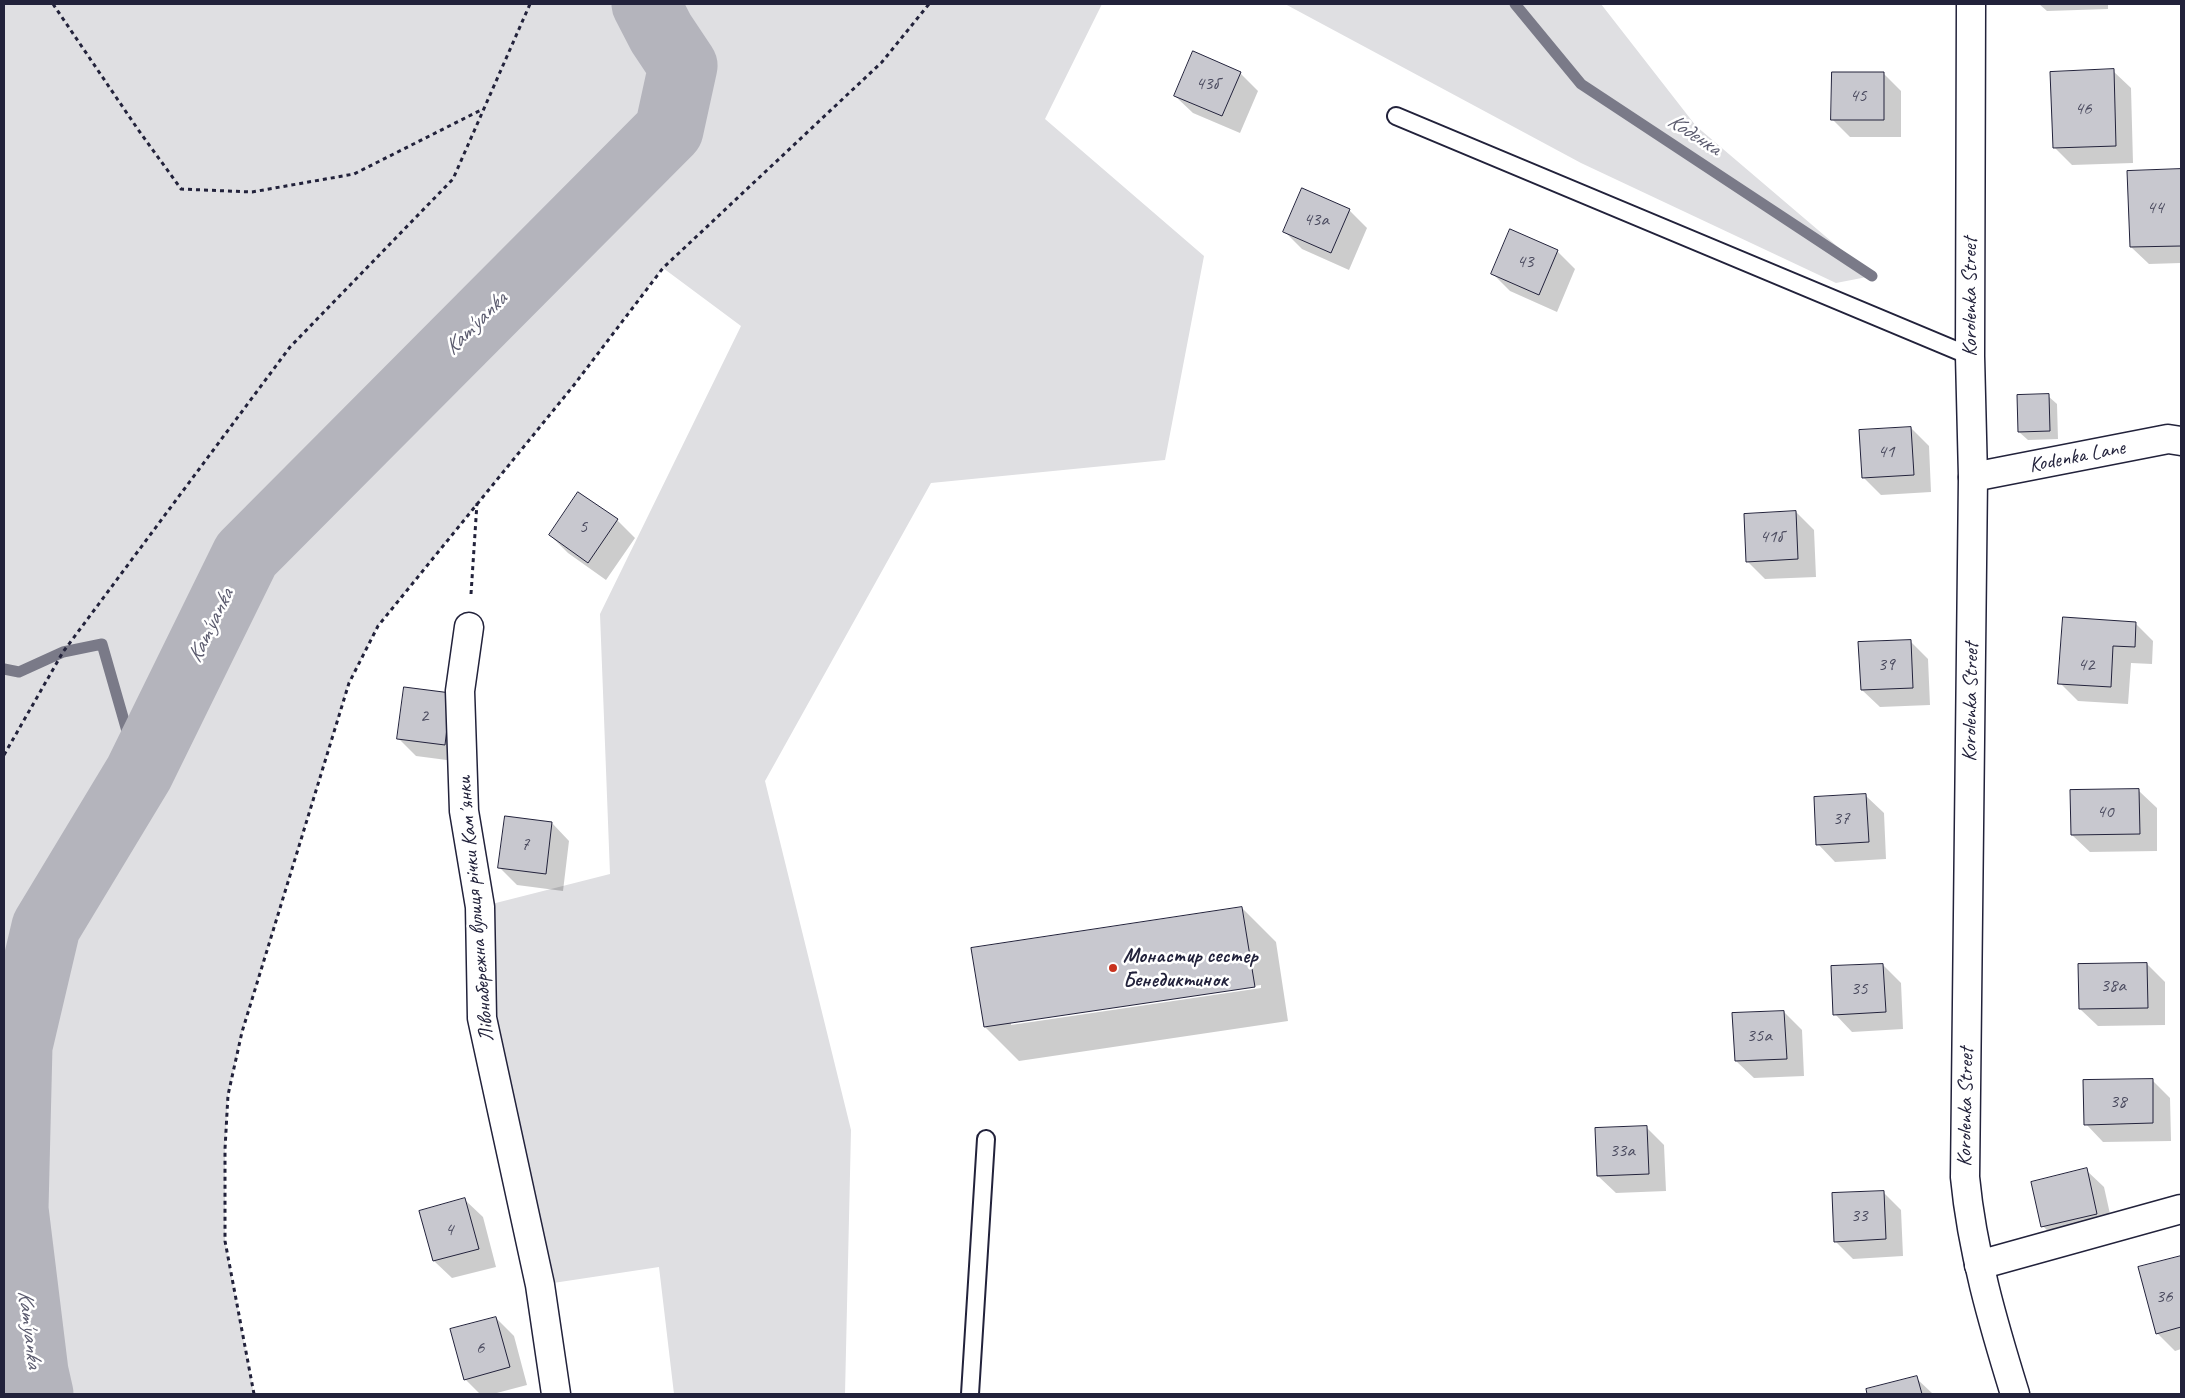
<!DOCTYPE html>
<html>
<head>
<meta charset="utf-8">
<style>
	body { margin:0 }
	#map { position:relative; width:2185px; height:1398px; overflow:hidden; background:#fff; font-family:Caveat,sans-serif }
	canvas { display:block }
	.frame { position:absolute; inset:0; border:5px solid #22223b; pointer-events:none }
</style>
</head>
<body>
<div id="map">
<canvas width="2185" height="1398"></canvas>
<div class="frame"></div>
</div>
<script>
const ctx = document.querySelector('canvas').getContext('2d');
ctx.lineJoin = 'round';
function paint(path, color) {
  ctx.fillStyle = color;
  ctx.fill(path, 'evenodd');
}
function trace(path, color, width, dash) {
  ctx.strokeStyle = color;
  ctx.lineWidth = width;
  ctx.lineCap = dash ? 'butt' : 'round';
  ctx.setLineDash(dash || []);
  ctx.stroke(path);
}
function write(font, color, halo, rows, align = 'center') {
  ctx.font = font + ' Caveat,sans-serif';
  ctx.lineWidth = 5;
  ctx.setLineDash([]);
  ctx.textBaseline = 'middle';
  ctx.strokeStyle = halo;
  ctx.fillStyle = color;
  for (const [text, x, y, turn = 0] of rows) {
    ctx.save();
    ctx.translate(x, y);
    ctx.rotate((+turn || 0) * Math.PI / 180);
    ctx.textAlign = isNaN(turn) ? turn : align;
    if (halo) ctx.strokeText(text, 0, 0);
    ctx.fillText(text, 0, 0);
    ctx.restore();
  }
}
paint(new Path2D(`
	M4,4H1102L1045,119L1204,256L1165,460L931,483L765,781L851,1130L845,1394H674L659,1267L540,1285L482,1018L480,907L610,874L600,614L741,326L663,268L574,385L378,626L349,683L242,1032L228,1095L225,1149V1241L254,1394H4Z
	M1285,4H1601L1696,126L1872,276L1836,283L1581,163Z`), '#dfdfe2');
paint(new Path2D(`
	M2039,4H2108V9L2047,11Z
	M2113,71L2131,88L2133,163L2072,165L2054,147Z
	M1240,73L1258,91L1240,133L1193,113L1175,96Z
	M1883,73L1901,91V137H1850L1833,120Z
	M2181,170V263L2149,264L2131,247L2128,172Z
	M1349,210L1367,228L1349,270L1302,249L1285,232Z
	M1557,251L1575,269L1557,312L1510,291L1492,273Z
	M2048,396L2057,404L2058,439L2028,440L2019,432Z
	M1911,428L1929,446L1931,492L1881,495L1863,477Z
	M1796,512L1814,530L1816,577L1765,579L1747,561Z
	M617,520L635,538L606,580L568,553L550,535Z
	M2135,623L2153,641L2152,664L2131,663L2128,704L2078,701L2060,683Z
	M1910,641L1928,659L1930,705L1880,707L1862,690Z
	M451,694L462,762L416,756L398,738Z
	M2139,791L2157,808V851L2090,852L2072,835Z
	M1866,796L1884,813L1886,859L1835,862L1818,844Z
	M552,823L569,841L563,891L517,885L499,867Z
	M1242,908L1276,942L1288,1021L1019,1061L985,1027ZM1261,985V988L1011,1025V1022Z
	M2147,964L2165,982V1025L2098,1026L2080,1009Z
	M1883,965L1901,983L1903,1029L1852,1032L1835,1014Z
	M1784,1012L1802,1030L1804,1076L1754,1078L1736,1061Z
	M2152,1080L2170,1098L2171,1141L2103,1142L2086,1124Z
	M1646,1127L1664,1145L1666,1191L1616,1193L1598,1176Z
	M2086,1170L2104,1187L2114,1232L2060,1244L2043,1226Z
	M1883,1192L1901,1210L1903,1256L1853,1259L1835,1241Z
	M465,1200L483,1217L496,1267L452,1278L434,1261Z
	M2181,1257V1349L2175,1351L2157,1333Z
	M496,1318L514,1336L527,1385L493,1394H480L465,1379Z
	M1916,1378L1933,1394H1869L1868,1390Z`), '#0003');
trace(new Path2D(`
	M1515,4L1581,84L1872,276
	M4,669L19,672L63,652L102,644L139,773`), '#7a7a88', 11);
trace(new Path2D(`
	M39,1394L34,1372L14,1209L18,1046L46,927L139,773L246,555L669,130L683,66L661,33L646,4`), '#b4b4bc', 69);
const building = new Path2D(`
	M1193,51L1241,72L1222,116L1174,96Z
	M2114,69L2116,146L2053,148L2050,72Z
	M1832,72H1884V120H1831Z
	M2181,169V246L2130,247L2127,171Z
	M1302,188L1350,209L1331,253L1283,232Z
	M1510,229L1558,250L1539,295L1491,274Z
	M2049,394L2050,431L2018,432L2017,395Z
	M1911,427L1914,475L1862,478L1859,430Z
	M578,492L618,519L588,563L549,535Z
	M1796,511L1798,559L1746,562L1744,514Z
	M2063,617L2136,622L2135,647L2113,646L2111,687L2058,684Z
	M1911,640L1913,688L1861,690L1858,642Z
	M404,687L451,693L445,745L397,739Z
	M2139,789L2140,834L2071,835L2070,790Z
	M1866,794L1869,842L1816,845L1814,797Z
	M505,816L552,822L546,874L498,868Z
	M1242,907L1255,987L984,1027L971,948Z
	M2147,963L2148,1008L2079,1009L2078,964Z
	M1883,964L1886,1012L1833,1015L1831,966Z
	M1784,1011L1787,1059L1735,1061L1732,1013Z
	M2153,1079V1123L2084,1125L2083,1080Z
	M1647,1126L1649,1174L1597,1176L1595,1128Z
	M2087,1168L2097,1214L2041,1227L2031,1182Z
	M1884,1191L1886,1239L1834,1242L1832,1193Z
	M465,1198L479,1249L433,1261L419,1211Z
	M2181,1256V1327L2156,1334L2138,1267Z
	M496,1317L510,1367L464,1380L450,1329Z
	M1917,1376L1922,1394H1867L1866,1389Z`);
paint(building, '#c8c8cf');
trace(building, '#22223b', 1);
const service = new Path2D(`
	M1396,116L1970,356
	M970,1394L986,1139`);
const minor = new Path2D(`
	M1973,477L2168,439L2181,441
	M469,627L460,691L464,811L480,907L482,1018L540,1285L556,1394
	M1979,1265L2181,1209`);
const tertiary = new Path2D(`
	M1971,4L1970,356L1973,477L1965,1177C1972,1251 1993,1323 2015,1394`);
trace(service, '#22223b', 20);
trace(minor, '#22223b', 31);
trace(tertiary, '#22223b', 31);
trace(new Path2D(`
	M53,4L137,128L181,189L252,192L354,174L483,109
	M471,594L477,503
	M4,755L63,652L290,347L453,179L530,4
	M254,1394L225,1241V1149L228,1095L242,1032L349,683L378,626L574,385L663,268L882,62L929,4`), '#22223b', 3, [4, 4]);
trace(service, '#fff', 16);
trace(minor, '#fff', 28);
trace(tertiary, '#fff', 28);
for (const [x, y, r, color] of [
	[1113,968,5,"#c8321e"]
]) {
  const dot = new Path2D();
  dot.arc(x, y, r, 0, 2 * Math.PI);
  ctx.fillStyle = color;
  ctx.fill(dot);
  trace(dot, '#fff', 2);
}
write('19px', '#4c4c60', null, [
	["43б",1207,84],
	["45",1858,96],
	["46",2083,109],
	["44",2155,208],
	["43а",1316,220],
	["43",1525,262],
	["41",1886,452],
	["5",583,527],
	["41б",1771,537],
	["39",1886,665],
	["42",2086,665],
	["2",424,716],
	["40",2105,812],
	["37",1841,819],
	["7",525,845],
	["38а",2113,986],
	["35",1859,989],
	["35а",1759,1036],
	["38",2118,1102],
	["33а",1622,1151],
	["33",1859,1216],
	["4",449,1230],
	["36",2164,1297],
	["6",480,1348]
]);
write('21px', '#22223b', '#fff', [
	["Korolenka Street",1970,297,-90],
	["Kodenka Lane",2077,457,-11],
	["Korolenka Street",1971,702,-89],
	["Лівонабережна вулиця річки Камʼянки",476,909,-95],
	["Korolenka Street",1966,1107,-89]
]);
write('bold 21px', '#22223b', '#fff', [
	["Монастир сестер",1123,956],
	["Бенедиктинок",1123,980]
], 'left');
write('italic 22px', '#5c5c6f', '#fff', [
	["Коденка",1694,135,33],
	["Kam'yanka",476,324,-45],
	["Kam'yanka",211,626,-64],
	["Kam'yanka",29,1329,83]
]);
</script>
</body>
</html>
